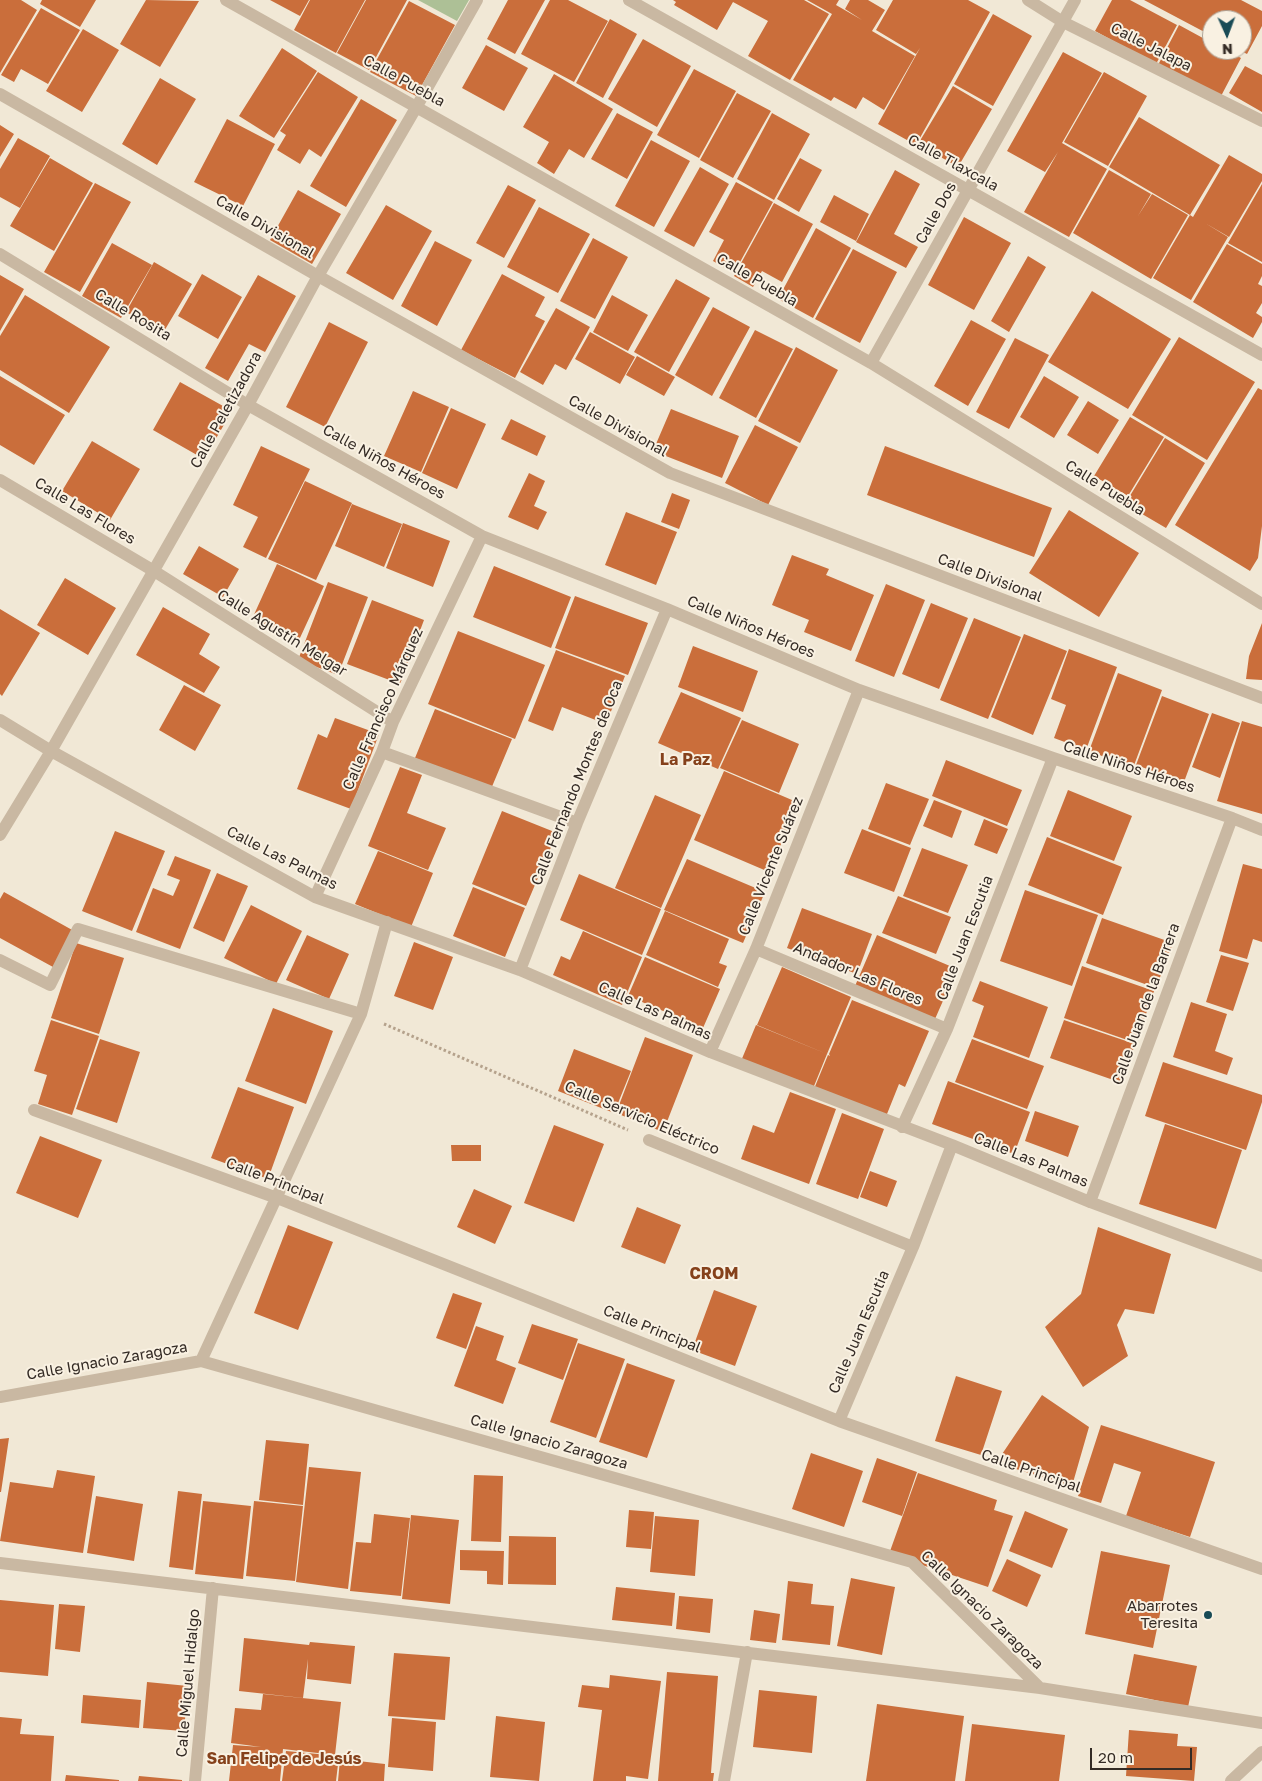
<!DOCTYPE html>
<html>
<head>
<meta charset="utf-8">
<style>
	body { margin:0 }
	#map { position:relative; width:1262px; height:1781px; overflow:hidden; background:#f1e8d6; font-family:"Golos Text",sans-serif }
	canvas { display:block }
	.north { position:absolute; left:1202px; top:10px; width:50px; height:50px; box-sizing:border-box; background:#f9f1e2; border:1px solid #aaa296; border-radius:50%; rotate:178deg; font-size:14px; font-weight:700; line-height:20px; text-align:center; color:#342b25 }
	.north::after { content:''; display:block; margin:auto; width:18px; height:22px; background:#194b56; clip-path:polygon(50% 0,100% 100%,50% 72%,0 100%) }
	.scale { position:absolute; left:1090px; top:1748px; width:102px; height:22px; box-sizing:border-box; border:2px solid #342b25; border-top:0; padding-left:6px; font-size:15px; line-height:18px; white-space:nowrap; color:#342b25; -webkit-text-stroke:4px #f9f1e2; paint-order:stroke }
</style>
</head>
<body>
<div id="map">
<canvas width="1262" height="1781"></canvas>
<div class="north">N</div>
<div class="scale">20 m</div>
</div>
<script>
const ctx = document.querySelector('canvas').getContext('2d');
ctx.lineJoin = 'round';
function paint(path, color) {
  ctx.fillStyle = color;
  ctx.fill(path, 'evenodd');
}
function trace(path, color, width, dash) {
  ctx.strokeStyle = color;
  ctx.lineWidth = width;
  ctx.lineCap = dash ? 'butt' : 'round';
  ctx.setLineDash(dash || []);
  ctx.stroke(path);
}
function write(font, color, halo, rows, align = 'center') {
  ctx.font = font + ' "Golos Text",sans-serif';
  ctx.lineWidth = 4;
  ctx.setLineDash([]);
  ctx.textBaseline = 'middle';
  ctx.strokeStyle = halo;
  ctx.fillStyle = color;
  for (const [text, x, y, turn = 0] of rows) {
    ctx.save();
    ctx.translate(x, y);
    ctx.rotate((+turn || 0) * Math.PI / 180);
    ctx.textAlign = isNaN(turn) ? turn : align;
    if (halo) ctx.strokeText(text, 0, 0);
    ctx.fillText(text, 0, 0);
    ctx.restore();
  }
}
paint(new Path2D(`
	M418,0H469L457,21Z`), '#adc096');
paint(new Path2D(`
	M0,0H21L37,10L0,73Z
	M42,0H96L80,27L40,4Z
	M146,0L199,1L160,67L120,44Z
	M270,0H309L300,16Z
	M310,0H365L336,53L294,30Z
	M366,0H407L369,70L337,53Z
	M508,0H545L515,54L487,39Z
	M550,0H568L608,21L574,82L521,54Z
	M673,0H804L829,14L790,80L748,56L768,21L733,2L717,30L674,5L676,2Z
	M807,0H839L836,5L862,20L845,9L850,0H868L885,10L872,31L915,56L884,110L863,97L856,109L834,97L831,101L793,80L832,14Z
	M893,0H968L990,12L916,145L878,124L920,48L916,54L876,30Z
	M1112,0H1130L1177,25L1156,64L1095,31Z
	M1144,0H1241L1262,11V26L1247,54L1239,50H1242V20H1212V36Z
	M409,1L455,25L416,96L370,72Z
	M41,8L80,30L48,84L21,69L14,82L1,75Z
	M993,14L1032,36L993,106L954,84Z
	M610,19L637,34L603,98L576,83Z
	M1179,25L1212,43V50H1226L1241,58L1220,98L1158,65Z
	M83,29L119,50L82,112L46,91Z
	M643,39L691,66L657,127L608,99Z
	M486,45L528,68L504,111L462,88Z
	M282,48L317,71L274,138L239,116Z
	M1063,52L1102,73L1062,143L1107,169L1069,237L1024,212L1058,152L1045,172L1007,151Z
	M1245,66L1262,75V112L1229,93Z
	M694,69L736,91L699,158L657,135Z
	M318,72L358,97L321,157L309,149L300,164L277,150L286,135L280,131Z
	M1104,72L1147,96L1108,166L1064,142Z
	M554,74L613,109L584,158L569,149L554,174L537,163L549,142L523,127Z
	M160,78L196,99L157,165L122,144Z
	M953,86L992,109L958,167L918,144Z
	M737,93L771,111L733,178L700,160Z
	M361,99L397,120L346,207L310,186Z
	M617,113L653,132L627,179L591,159Z
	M772,113L810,134L774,200L737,179Z
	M1139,117L1220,165L1190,215L1109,167Z
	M227,119L275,144L243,206L194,182Z
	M0,125L14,134L0,157Z
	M18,138L50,156L20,208L0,197V169Z
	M651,140L690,161L654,227L615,206Z
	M1229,155L1262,174V181L1229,237L1205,223L1228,237L1191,300L1153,278L1190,215L1193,217Z
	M50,158L93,183L54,251L10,226Z
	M800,158L822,170L799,212L777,199Z
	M700,167L729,184L694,247L664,231Z
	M895,170L920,184L894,234L918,247L906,268L856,242Z
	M1109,170L1151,194L1138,216L1152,194L1188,215L1151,279L1073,233Z
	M736,182L773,202L734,273L713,261L724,240L709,232Z
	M95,183L131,202L80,292L44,272Z
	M1262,184V262L1228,243Z
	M508,185L536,200L504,258L476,243Z
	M298,190L341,214L312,264L270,240Z
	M834,195L869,214L856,241L820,222Z
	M774,203L813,224L782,282L762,271L753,287L734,276Z
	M386,205L432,231L393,300L346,273Z
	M539,207L590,234L558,293L507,267Z
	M964,217L1011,243L974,310L928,285Z
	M816,228L851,248L813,318L778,299Z
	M593,238L628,257L595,319L560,301Z
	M435,241L472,260L437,326L401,306Z
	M112,243L152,265L121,318L82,296Z
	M1227,244L1262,264V276L1258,284L1262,286V303L1256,313L1262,317V322L1253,338L1193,302Z
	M853,249L897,272L860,343L815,319Z
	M1028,256L1046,267L1009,332L991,321Z
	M154,262L192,284L163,333L126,312Z
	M202,274L242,297L218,339L178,316Z
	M502,274L545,297L535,316L545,321L515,378L461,350Z
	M0,275L24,289L0,331Z
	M258,275L296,296L265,352L249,344L228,381L205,368Z
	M676,279L710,298L669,372L634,352Z
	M1092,291L1171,339L1128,409L1048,362Z
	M25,295L110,347L69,413L0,370V336Z
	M612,295L648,315L628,351L593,332Z
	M713,307L750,327L712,396L675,375Z
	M556,308L590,327L566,370L555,364L543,385L520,372Z
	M971,320L1006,339L968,406L934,386Z
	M329,322L368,342L325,427L286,407Z
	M755,330L793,349L756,418L719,398Z
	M590,332L635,357L620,384L575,359Z
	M1179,337L1255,382L1207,460L1132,415Z
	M1015,338L1049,355L1009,429L976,412Z
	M796,347L838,370L800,443L758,421Z
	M637,356L675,377L664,396L626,375Z
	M0,376L65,415L34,465L0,445Z
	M1044,376L1079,397L1054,438L1020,417Z
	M180,382L232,411L204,459L153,430Z
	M1258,388L1262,390V526L1258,558L1250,571L1175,525Z
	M413,391L449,407L421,472L384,456Z
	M1088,401L1119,420L1098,454L1067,435Z
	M451,408L486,424L457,489L422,473Z
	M671,409L739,436L722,478L653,451Z
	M1130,417L1164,437L1128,496L1094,476Z
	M511,419L546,436L537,456L501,439Z
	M755,425L798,447L768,505L725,483Z
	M1165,438L1205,463L1166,528L1125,504Z
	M92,441L140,469L110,520L62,491Z
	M261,446L310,469L266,558L243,547L258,517L233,505Z
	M885,446L1052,508L1034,557L867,495Z
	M529,473L545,481L534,506L547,512L538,530L508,517Z
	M305,481L352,503L316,580L268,559Z
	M672,493L690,500L679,529L661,522Z
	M352,504L402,524L384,567L335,546Z
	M1069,510L1139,553L1099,617L1029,573Z
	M626,512L677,532L656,585L605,565Z
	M403,523L450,541L433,587L386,568Z
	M199,546L239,569L223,597L183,574Z
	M792,555L829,569L826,575L874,595L851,651L804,632L809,620L772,605Z
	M277,564L324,586L299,640L252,619Z
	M494,566L571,597L551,648L473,617Z
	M65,578L116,608L88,655L37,625Z
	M328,582L368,597L338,675L298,660Z
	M886,584L925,600L894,677L855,661Z
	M575,596L648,623L628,675L555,648Z
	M372,600L424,620L400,684L347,664Z
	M931,603L968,618L939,689L902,674Z
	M163,607L210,634L199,654L220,667L204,693L136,655Z
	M0,609L40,633L2,696L0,694Z
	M974,618L1021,637L988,719L940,700Z
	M1262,623V680L1246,679L1249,656Z
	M458,631L545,665L515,739L428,704Z
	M1024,634L1067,651L1033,735L991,717Z
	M693,646L758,671L743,712L678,687Z
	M1069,649L1117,667L1086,750L1054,738L1066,705L1051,699Z
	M556,650L625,676L606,724L562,707L553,731L528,721Z
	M1118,673L1162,690L1133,768L1089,751Z
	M184,685L221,705L195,751L159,730Z
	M681,692L741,718L718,769L658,743Z
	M1162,696L1209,714L1184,782L1136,765Z
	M435,709L512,739L491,789L415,758Z
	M1212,713L1240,723L1220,778L1192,767Z
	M335,718L379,734L351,809L297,789L318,734L327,738Z
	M742,720L799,744L779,793L720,768Z
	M1242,721L1262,727V814L1217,801Z
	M946,760L1022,790L1007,826L932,796Z
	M400,767L422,775L407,813L446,828L428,870L368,846Z
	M724,771L799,803L769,872L694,840Z
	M886,783L929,799L910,845L868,829Z
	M1068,790L1132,816L1114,861L1050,836Z
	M655,795L701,815L661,908L615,888Z
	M934,800L962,811L952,838L923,826Z
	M502,811L557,833L526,906L472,884Z
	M984,819L1008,829L997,854L974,845Z
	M862,829L911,848L894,892L844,873Z
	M115,831L165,851L132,931L82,911Z
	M1047,837L1122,867L1103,915L1028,885Z
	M922,848L968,865L948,913L903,896Z
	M378,851L433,873L411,927L355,904Z
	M175,856L211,870L180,949L136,932L153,888L173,896L180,880L167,875Z
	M687,859L765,892L743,943L664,910Z
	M1243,864L1262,869V942L1253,939L1247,959L1219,951Z
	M217,873L248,886L224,942L193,928Z
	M579,874L661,909L642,955L560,920Z
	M473,887L525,908L505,957L453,936Z
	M1025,890L1098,915L1072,986L1000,961Z
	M4,892L74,931L53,967L0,938V899Z
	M898,896L951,917L936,954L882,933Z
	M251,905L302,931L276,984L224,958Z
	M802,908L872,934L857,974L787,948Z
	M665,911L729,939L719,963L727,966L718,987L646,955Z
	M1102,918L1173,943L1156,988L1086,963Z
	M583,931L642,957L622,1005L553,975L561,956L570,960Z
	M307,935L349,954L329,999L286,980Z
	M877,935L957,969L935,1019L855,986Z
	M414,942L453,957L433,1010L394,996Z
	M76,943L124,958L99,1034L51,1018Z
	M1221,955L1249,963L1233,1011L1206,1002Z
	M645,957L720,989L703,1028L628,996Z
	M1082,966L1154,991L1136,1043L1064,1018Z
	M782,967L851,997L827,1054L757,1025Z
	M980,981L1048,1007L1029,1058L973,1037L984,1006L972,1001Z
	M852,1000L929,1031L905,1087L899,1084L885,1119L814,1089L828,1055L830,1056L829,1054Z
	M1191,1002L1227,1014L1215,1051L1233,1058L1227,1075L1173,1057Z
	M273,1008L333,1031L306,1104L245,1081Z
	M51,1020L99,1036L72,1115L38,1104L47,1075L34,1071Z
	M1064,1020L1135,1044L1122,1083L1050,1058Z
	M756,1025L827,1054L812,1091L741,1061Z
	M645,1037L693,1055L663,1132L616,1113Z
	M100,1039L140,1052L117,1123L76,1109Z
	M972,1039L1044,1066L1027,1109L955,1082Z
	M574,1049L631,1071L614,1113L558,1091Z
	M1163,1062L1262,1095V1102L1246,1150L1145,1116Z
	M948,1081L1030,1112L1014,1154L932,1124Z
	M238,1087L294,1107L268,1179L211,1158Z
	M790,1092L836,1109L809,1184L741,1159L753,1125L774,1133Z
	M1035,1111L1079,1126L1068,1157L1025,1141Z
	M842,1113L884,1129L858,1199L816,1184Z
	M1165,1124L1242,1150L1216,1229L1139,1204Z
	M554,1125L604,1144L574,1222L524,1203Z
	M40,1136L102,1160L78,1218L16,1193Z
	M451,1145H481V1161H452Z
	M870,1171L897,1181L887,1207L860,1197Z
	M474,1189L512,1206L495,1244L457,1227Z
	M637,1207L681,1225L665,1264L621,1247Z
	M288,1225L333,1242L298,1330L254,1313Z
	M1098,1227L1171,1254L1154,1314L1125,1309L1117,1325L1128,1356L1083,1387L1045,1327L1081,1294Z
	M714,1290L757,1306L735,1366L692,1350Z
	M453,1293L482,1303L466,1349L436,1338Z
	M532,1324L578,1339L563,1380L518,1363Z
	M476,1326L504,1336L496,1360L516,1368L503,1404L454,1386Z
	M578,1343L625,1359L596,1438L550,1422Z
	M627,1363L675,1380L647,1458L599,1442Z
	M956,1376L1002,1391L981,1455L935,1441Z
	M1042,1395L1089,1427L1072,1486L996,1463Z
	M1101,1425L1215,1462L1190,1537L1126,1516L1141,1472L1114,1463L1101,1503L1078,1496Z
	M9,1438L1,1492H0V1439Z
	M266,1440L309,1444L303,1505L259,1500Z
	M811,1453L863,1471L844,1527L792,1509Z
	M877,1458L917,1472L902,1516L862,1502Z
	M309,1467L361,1472L348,1589L296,1582Z
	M57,1470L95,1476L83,1553L0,1541L10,1482L53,1488Z
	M918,1473L997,1500L994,1510L1013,1516L988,1587L889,1554Z
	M474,1475L503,1476L501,1542L471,1541Z
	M178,1491L202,1494L193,1570L169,1567Z
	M96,1496L143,1504L134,1561L87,1553Z
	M203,1501L251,1506L243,1579L195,1574Z
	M254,1501L303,1506L295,1581L246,1576Z
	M629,1510L654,1512L651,1549L626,1547Z
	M1025,1511L1068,1529L1052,1568L1009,1551Z
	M374,1514L410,1518L401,1596L350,1591L356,1542L371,1543Z
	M411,1515L459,1520L450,1604L402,1599Z
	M655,1516L699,1520L695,1576L650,1572Z
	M509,1536L556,1537V1585L508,1584Z
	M460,1550L504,1551L503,1585L487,1584V1571L460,1570Z
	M1101,1551L1170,1565L1153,1648L1085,1634Z
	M1007,1559L1041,1575L1027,1607L992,1591Z
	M851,1578L895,1587L882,1655L837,1646Z
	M788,1581L813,1584L811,1604L834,1606L830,1645L782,1640Z
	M616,1587L675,1593L672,1626L612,1620Z
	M679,1596L713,1599L710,1633L676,1629Z
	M0,1600L54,1605L48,1676L0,1672Z
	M59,1604L85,1606L80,1652L55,1649Z
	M754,1610L780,1614L776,1643L750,1640Z
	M244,1638L309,1645L310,1642L355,1646L351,1684L307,1679L308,1659L303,1698L239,1691Z
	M394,1653L450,1657L445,1720L388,1716Z
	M1134,1654L1197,1666L1188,1707L1126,1694Z
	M667,1672L718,1676L711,1773H714L713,1781H658Z
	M610,1675L661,1681L648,1779L626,1776V1781H593L602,1710L578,1707L582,1685L609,1688Z
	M147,1682L188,1686L184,1731L143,1728Z
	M759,1690L817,1696L812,1753L753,1747Z
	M263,1694L341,1702L335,1755L283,1749L280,1781H229L233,1745L261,1747L231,1743L235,1708L261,1710Z
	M83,1695L141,1700L139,1728L81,1723Z
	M877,1704L964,1716L955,1781H866Z
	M496,1716L545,1722L539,1781L490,1777Z
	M0,1717L22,1719L20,1734L54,1736L51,1781H0Z
	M392,1718L436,1722L433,1771L388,1767Z
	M972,1724L1065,1735L1059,1781H965Z
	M1129,1730L1178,1734L1177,1746L1197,1747L1194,1781L1126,1776Z
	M286,1751L339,1756L336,1781H282Z
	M340,1759L385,1764L384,1781H338Z
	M66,1775L119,1780V1781H65Z
	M139,1776L182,1780V1781H138Z`), '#ca6e3b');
trace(new Path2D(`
	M384,1024L628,1130`), '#b5a28c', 3, [2.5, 2.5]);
trace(new Path2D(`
	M226,0L871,363L1262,604
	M629,0L1262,355
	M1028,0L1063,22L1262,121
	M0,94L318,276L670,473L1262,698
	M0,254L248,405L482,536L667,609L859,690L1053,758L1232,818L1262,830
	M871,363L1075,0
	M0,480L154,571L393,722
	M0,720L51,751L315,897L520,970L710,1052L952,1145L1090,1202L1262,1266
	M382,752L577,823
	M0,835L51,751L248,405L318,276L417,106L477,0
	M315,897L382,752L393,722L482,536
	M756,949L947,1029
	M0,960L50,985L78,929L361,1014
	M520,970L577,823L667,609
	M710,1052L756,949L859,690
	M34,1110L277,1198L839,1421L1262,1569
	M902,1127L947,1029L1053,758
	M649,1140L913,1247
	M1090,1202L1232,818
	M201,1361L361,1014L387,922
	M0,1397L201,1361L912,1562L1040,1688
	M839,1421L913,1247L952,1145
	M0,1563L1040,1688L1262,1723
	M195,1781L213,1588
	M724,1781L747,1652
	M1231,1781L1262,1752`), '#c9b8a2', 12);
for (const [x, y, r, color] of [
	[1208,1615,5,"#194b56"]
]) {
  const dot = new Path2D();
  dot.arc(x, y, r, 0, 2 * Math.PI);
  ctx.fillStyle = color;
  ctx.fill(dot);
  trace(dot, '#f9f1e2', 2);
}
write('15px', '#342b25', '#f9f1e2', [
	["Calle Jalapa",1151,47,27],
	["Calle Puebla",404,81,29],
	["Calle Tlaxcala",953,163,29],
	["Calle Dos",936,213,-61],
	["Calle Divisional",265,227,30],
	["Calle Puebla",757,280,30],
	["Calle Rosita",133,315,31],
	["Calle Peletizadora",226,410,-61],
	["Calle Divisional",618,426,29],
	["Calle Niños Héroes",384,462,29],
	["Calle Puebla",1105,488,32],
	["Calle Las Flores",85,511,31],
	["Calle Divisional",990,578,21],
	["Calle Niños Héroes",751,627,23],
	["Calle Agustín Melgar",282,633,32],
	["Calle Francisco Márquez",383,709,-66],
	["Calle Niños Héroes",1129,767,18],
	["Calle Fernando Montes de Oca",577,783,-68],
	["Calle Las Palmas",282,858,27],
	["Calle Vicente Suárez",771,866,-68],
	["Calle Juan Escutia",965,938,-69],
	["Andador Las Flores",858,974,23],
	["Calle Juan de la Barrera",1146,1004,-70],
	["Calle Las Palmas",655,1011,24],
	["Calle Servicio Eléctrico",642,1118,23],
	["Calle Las Palmas",1031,1160,22],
	["Calle Principal",275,1181,21],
	["Calle Principal",652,1329,22],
	["Calle Juan Escutia",859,1332,-67],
	["Calle Ignacio Zaragoza",107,1361,-10],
	["Calle Ignacio Zaragoza",549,1442,16],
	["Calle Principal",1031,1471,19],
	["Calle Ignacio Zaragoza",982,1610,44],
	["Calle Miguel Hidalgo",188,1683,-85]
]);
write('15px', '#342b25', '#f9f1e2', [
	["Abarrotes",1198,1606],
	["Teresita",1198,1623]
], 'right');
write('bold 16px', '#85411b', '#f9f1e2', [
	["La Paz",685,760],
	["CROM",714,1274],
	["San Felipe de Jesús",284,1759]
]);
</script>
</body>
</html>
